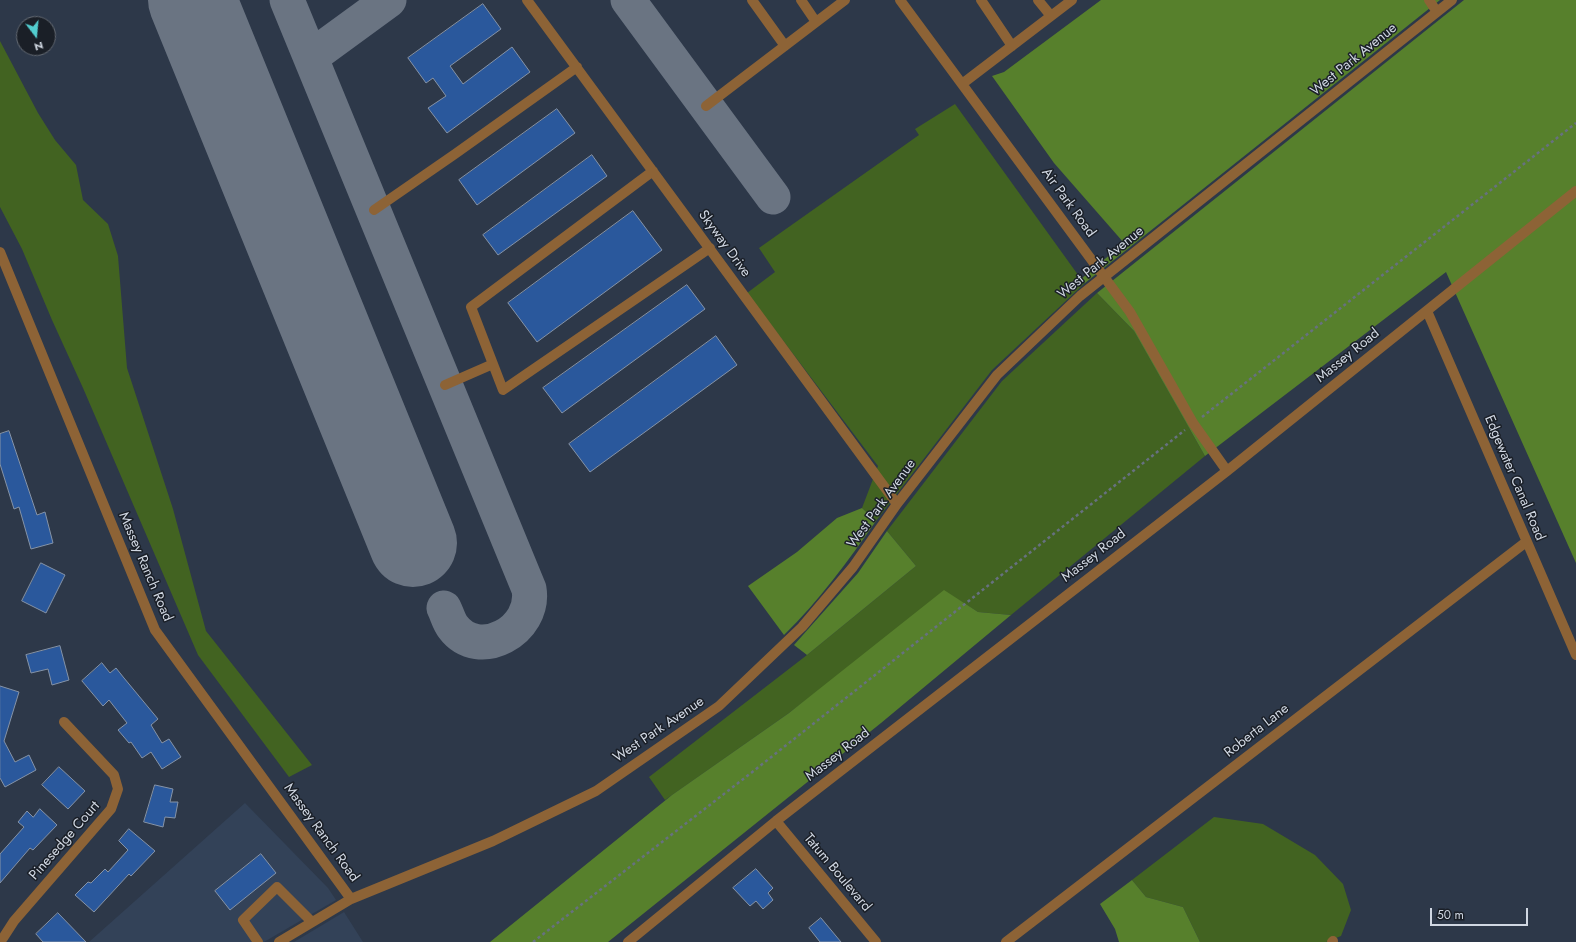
<!DOCTYPE html>
<html>
<head>
<meta charset="utf-8">
<style>
	body { margin:0 }
	#map { position:relative; width:1576px; height:942px; overflow:hidden; background:#2d3849; font-family:Jost,sans-serif }
	canvas { display:block }
	.north { position:absolute; left:16px; top:16px; width:40px; height:40px; box-sizing:border-box; background:#1a1f27; border:1px solid #636972; border-radius:50%; rotate:164deg; font-size:11px; font-weight:700; line-height:16px; text-align:center; color:#d0d7e2 }
	.north::after { content:''; display:block; margin:auto; width:14px; height:18px; background:#52cdcf; clip-path:polygon(50% 0,100% 100%,50% 72%,0 100%) }
	.scale { position:absolute; left:1430px; top:908px; width:98px; height:18px; box-sizing:border-box; border:2px solid #d0d7e2; border-top:0; padding-left:5px; font-size:12px; line-height:14px; white-space:nowrap; color:#d0d7e2; -webkit-text-stroke:3px #1a1f27; paint-order:stroke }
</style>
</head>
<body>
<div id="map">
<canvas width="1576" height="942"></canvas>
<div class="north">N</div>
<div class="scale">50 m</div>
</div>
<script>
const ctx = document.querySelector('canvas').getContext('2d');
ctx.lineJoin = 'round';
function paint(path, color) {
  ctx.fillStyle = color;
  ctx.fill(path, 'evenodd');
}
function trace(path, color, width, dash) {
  ctx.strokeStyle = color;
  ctx.lineWidth = width;
  ctx.lineCap = dash ? 'butt' : 'round';
  ctx.setLineDash(dash || []);
  ctx.stroke(path);
}
function write(font, color, halo, rows, align = 'center') {
  ctx.font = font + ' Jost,sans-serif';
  ctx.lineWidth = 3;
  ctx.setLineDash([]);
  ctx.textBaseline = 'middle';
  ctx.strokeStyle = halo;
  ctx.fillStyle = color;
  for (const [text, x, y, turn = 0] of rows) {
    ctx.save();
    ctx.translate(x, y);
    ctx.rotate((+turn || 0) * Math.PI / 180);
    ctx.textAlign = isNaN(turn) ? turn : align;
    if (halo) ctx.strokeText(text, 0, 0);
    ctx.fillText(text, 0, 0);
    ctx.restore();
  }
}
paint(new Path2D(`
	M245,803L328,888L336,900L264,942H89Z
	M344,912L363,942H294Z`), '#334258');
paint(new Path2D(`
	M0,41L38,113L55,140L76,165L83,200L108,224L118,256L127,368L173,509L206,631L312,765L289,777L198,655L83,388L52,320L22,249L0,207Z
	M955,104L1081,279L1085,283L992,370L876,521L862,508L878,466L747,293L775,272L759,248L919,135L915,129Z
	M1097,293L1134,331L1205,456L1011,615L978,612L947,593L789,713L665,800L649,777L807,655L916,566L887,531L1002,381Z
	M1214,817L1263,824L1315,855L1343,884L1351,910L1341,936L1326,942H1200L1183,907L1146,897L1132,880Z`), '#426321');
paint(new Path2D(`
	M1101,0H1440L1085,283L1081,279L1124,243L1054,163L992,76L1004,72Z
	M1464,0H1576V563L1446,272L1205,456L1134,331L1097,293Z
	M862,508L876,521C848,561 819,601 784,635L748,586L797,552L837,518Z
	M887,531L916,566L807,655L794,645L858,573Z
	M944,590L978,612L1011,615L881,723L608,942H490L672,795L789,713Z
	M1132,880L1146,897L1183,907L1200,942H1119L1115,929L1100,904Z`), '#57802c');
trace(new Path2D(`
	M287,0L529,589C536,630 479,662 453,627C449,622 447,614 444,608
	M628,0L773,197
	M311,57L389,0`), '#6a7482', 35);
trace(new Path2D(`
	M192,0L413,543`), '#6a7482', 88);
const building = new Path2D(`
	M483,4L501,29L450,66L463,84L512,47L530,72L447,133L428,108L446,96L433,78L426,83L408,58Z
	M557,109L575,133L477,205L459,180Z
	M592,155L607,176L498,255L483,235Z
	M633,211L662,250L537,342L508,303Z
	M687,285L705,309L562,413L543,388Z
	M716,336L737,365L590,472L569,444Z
	M9,431L37,515L45,512L53,543L31,549L19,507L14,509L0,464V434Z
	M41,563L65,575L46,613L22,601Z
	M60,646L69,680L52,685L48,669L31,673L26,655Z
	M102,663L110,673L116,668L124,678L158,719L151,725L162,743L169,739L181,757L162,769L151,752L142,758L131,742L129,743L118,730L127,723L109,700L103,706L82,681Z
	M0,686L19,692L4,741L15,762L29,755L36,770L5,787L0,778Z
	M59,767L85,791L68,809L42,785Z
	M155,785L173,789L170,802H178L175,818L165,817L163,827L144,822Z
	M40,809L57,825L33,850L30,848L0,883V854L24,827L18,822L27,811L33,817Z
	M129,829L155,851L131,876L129,874L94,912L75,895L88,882L91,883L105,869L108,872L128,850L119,841Z
	M261,854L276,873L230,910L215,891Z
	M756,869L773,888L768,893L773,900L763,909L756,901L750,906L733,888Z
	M58,913L86,942H43L36,934Z
	M821,918L841,942H820L809,928Z`);
paint(building, '#2a589c');
trace(building, '#8593a7', 1);
trace(new Path2D(`
	M1202,417L1576,123
	M533,942L751,773L1185,430`), '#677180', 2.5, [3, 3]);
trace(new Path2D(`
	M527,0L897,504
	M752,0L785,46
	M801,0L816,22
	M900,0L1130,312L1193,423L1227,471
	M981,0L1012,46
	M1038,0L1051,16
	M1429,0L1437,12
	M962,84L1072,0
	M706,106L845,0
	M653,171L471,307L503,390L710,248
	M374,210L455,154L577,67
	M0,252L155,630L351,899
	M1427,311L1576,655
	M445,385L493,364
	M776,821L876,942
	M3,938L14,921L111,809L118,789L114,775L64,722
	M258,942L243,920L277,887L312,922
	M279,942L351,899L493,841L596,791L719,706L802,627L853,567L897,504L997,375L1080,296L1452,0
	M628,942L776,821L1227,471L1576,191
	M1006,942L1526,542
	M1332,942L1333,941`), '#8d6336', 10);
write('14px', '#d0d7e2', '#1a1f27', [
	["West Park Avenue",1354,60,-39],
	["Air Park Road",1068,203,54],
	["Skyway Drive",724,244,54],
	["West Park Avenue",1101,263,-39],
	["Massey Road",1348,356,-39],
	["Edgewater Canal Road",1514,478,67],
	["West Park Avenue",882,504,-54],
	["Massey Road",1094,556,-38],
	["Massey Ranch Road",145,567,67],
	["West Park Avenue",659,730,-34],
	["Roberta Lane",1257,731,-38],
	["Massey Road",838,755,-38],
	["Massey Ranch Road",321,833,54],
	["Pinesedge Court",65,841,-49],
	["Tatum Boulevard",837,873,50]
]);
</script>
</body>
</html>
